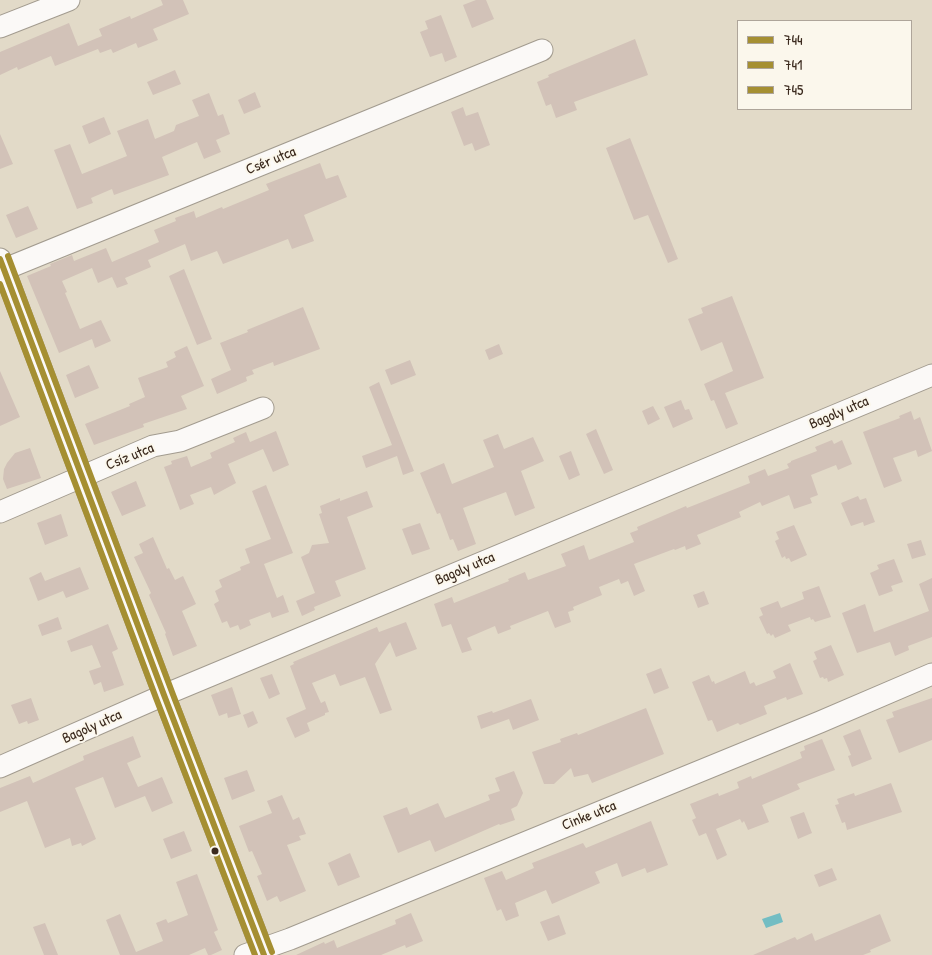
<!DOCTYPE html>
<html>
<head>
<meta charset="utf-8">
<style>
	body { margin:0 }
	#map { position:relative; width:932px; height:955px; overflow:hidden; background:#e2dac8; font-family:"Patrick Hand",sans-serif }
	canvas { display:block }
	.legend { position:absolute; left:737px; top:20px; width:175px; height:90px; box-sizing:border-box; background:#fbf7ec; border:1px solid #aea59a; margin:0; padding:6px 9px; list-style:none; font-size:15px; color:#3b2a1e }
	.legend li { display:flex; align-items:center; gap:10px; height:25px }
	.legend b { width:25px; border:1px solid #aea59a }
</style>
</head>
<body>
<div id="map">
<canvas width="932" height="955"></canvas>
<ul class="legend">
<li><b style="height:6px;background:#a58f32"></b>744</li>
<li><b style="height:6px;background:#a58f32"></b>741</li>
<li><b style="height:6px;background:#a58f32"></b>745</li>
</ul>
</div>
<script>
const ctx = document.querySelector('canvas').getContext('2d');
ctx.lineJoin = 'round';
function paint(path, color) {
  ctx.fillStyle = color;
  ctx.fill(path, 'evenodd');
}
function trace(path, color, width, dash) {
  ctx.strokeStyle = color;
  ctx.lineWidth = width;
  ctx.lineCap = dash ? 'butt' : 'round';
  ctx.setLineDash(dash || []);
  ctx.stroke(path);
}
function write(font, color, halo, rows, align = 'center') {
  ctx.font = font + ' "Patrick Hand",sans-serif';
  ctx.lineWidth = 4;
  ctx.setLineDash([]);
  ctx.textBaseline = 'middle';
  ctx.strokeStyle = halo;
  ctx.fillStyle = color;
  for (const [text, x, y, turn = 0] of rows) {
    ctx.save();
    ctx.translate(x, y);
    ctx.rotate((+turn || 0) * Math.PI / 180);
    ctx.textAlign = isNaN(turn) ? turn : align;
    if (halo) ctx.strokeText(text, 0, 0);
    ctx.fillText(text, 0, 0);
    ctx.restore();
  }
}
paint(new Path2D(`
	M780,913L783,922L766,928L762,919Z`), '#73bdc3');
paint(new Path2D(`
	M161,0H183L189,14L153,29L158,40L138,48L136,43L113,53L111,49L100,53L98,49L55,66L51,56L18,70L17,67L0,75V52L69,23L78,46L102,36L99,29L130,16L131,19L163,5Z
	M476,0H486L494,19L472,28L463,5Z
	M441,15L457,57L445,62L442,53L430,57L420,32L428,29L425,21Z
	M635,39L648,75L574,102L577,110L556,118L551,104L546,106L537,82L549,77L548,75Z
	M175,70L181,84L153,95L147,82Z
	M255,92L261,107L244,114L238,100Z
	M209,93L218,116L223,114L230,134L216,140L221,152L204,159L197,142L162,157L169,175L114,195L112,189L91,198L93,203L77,209L54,150L70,144L82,174L127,156L117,131L148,119L155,139L174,131L176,125L199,116L192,100Z
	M463,107L466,116L478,112L490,145L475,151L472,143L464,146L451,112Z
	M104,117L111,134L89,144L82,126Z
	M0,134L13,164L0,169Z
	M630,138L678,259L668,263L648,215L634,220L606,148Z
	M320,163L326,179L338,175L347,197L304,215L314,241L292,249L288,239L223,264L217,251L191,261L185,244L148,260L151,267L125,278L128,284L117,288L112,277L98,283L92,268L62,281L67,292L65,293L80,329L101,320L111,341L95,348L92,339L59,353L27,276L51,266L50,264L72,255L74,261L106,248L112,262L159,242L154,230L176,221L175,218L194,211L196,218L222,207L223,209L269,190L266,184Z
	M28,206L38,229L16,238L6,215Z
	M184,269L212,339L197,345L169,276Z
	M732,296L764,378L725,393L738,424L726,429L714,400L711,401L704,384L733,371L722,342L701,351L688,319L703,313L701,308Z
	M303,307L320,349L274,366L273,362L252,370L254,374L246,377L247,381L217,394L211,379L231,370L220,343L248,332L247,330Z
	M499,344L503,354L489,360L485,350Z
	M187,346L204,386L181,396L187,409L143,424L144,427L94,445L85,424L130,406L129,404L145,397L138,378L168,367L166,362L176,357L174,352Z
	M410,360L416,375L391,385L385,370Z
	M89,365L99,388L75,398L66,375Z
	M0,371L20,417L0,426Z
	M379,382L414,471L403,475L397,456L366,468L362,456L392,445L369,387Z
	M681,400L685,410L689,409L693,419L673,428L664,407Z
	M653,406L660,419L648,425L642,411Z
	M911,411L914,420L920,417L932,451L918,457L916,450L893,458L902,481L884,488L863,432L900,418L899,416Z
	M596,429L613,470L604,474L586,434Z
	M276,431L289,465L273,472L263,449L228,464L236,483L214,495L211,487L190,495L194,504L180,510L164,467L172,464L171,461L187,456L191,467L212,458L210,453L235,442L233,438L246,432L250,442Z
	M498,434L504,449L533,437L544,461L521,471L535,508L515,516L506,492L463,508L476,544L458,551L453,539L450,540L440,513L437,514L420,473L444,463L452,484L494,467L483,440Z
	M832,440L834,444L842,440L852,464L838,470L836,465L811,475L818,495L810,498L812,503L794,509L789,495L762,506L760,502L739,512L741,517L697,535L701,544L686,550L685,546L675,550L674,549L634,564L645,591L634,596L628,581L621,584L619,579L599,587L602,595L573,607L574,610L568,612L571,622L555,628L548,611L510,626L511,629L498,634L495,626L467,638L472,650L462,653L451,624L442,627L434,604L452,597L454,603L509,581L508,579L525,572L528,580L566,566L561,554L584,545L589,560L634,542L630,533L638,530L637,527L686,506L687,508L750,483L748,476L765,469L768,476L789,468L787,464L791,462V461L817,451L815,447Z
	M30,448L41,478L7,489L3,479L4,469L7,463L15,453Z
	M571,451L580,475L569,480L559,456Z
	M136,481L146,506L122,516L111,492Z
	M266,485L293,553L264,564L277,598L283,595L289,612L272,618L270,612L249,620L251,625L240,630L238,625L230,628L227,621L222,623L214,604L219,601L215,591L222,587L219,580L241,570L240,567L250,563L245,549L271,539L252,491Z
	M367,491L373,507L347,517L366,569L335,581L341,596L314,607L315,610L302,616L296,601L315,593L301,557L309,553L312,545L329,543L319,514L322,513L320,506L340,498V501Z
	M858,496L860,500L866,498L875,522L864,526L863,522L851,526L841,503Z
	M61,514L68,536L45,545L37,523Z
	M420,523L430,549L412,555L402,529Z
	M794,525L807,555L791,562L789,558L786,559L785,556L782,558L775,541L779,539L776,532Z
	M153,537L167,569L169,568L175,580L183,576L196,604L182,611L197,646L173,656L165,634L166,633L149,595L151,593L134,557L143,553L139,544Z
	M921,540L926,555L912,559L907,544Z
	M894,559L903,582L891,586L893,591L879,596L870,573L879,569L877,565Z
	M80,567L89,589L66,598L63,591L38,601L29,578L41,572L45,581Z
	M932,578V637L908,646L909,650L895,656L890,642L857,653L842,613L865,604L874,632L929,611L919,584Z
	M819,586L831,617L815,622L813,619L811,620L810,617L788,625L791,631L775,638L773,634L771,636L769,633L767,634L759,617L763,615L760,608L778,601L781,608L804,599L802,592Z
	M704,591L709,604L698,608L693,595Z
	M58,617L62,629L42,636L38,625Z
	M406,622L417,649L396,657L390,642L375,664L392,710L380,714L365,677L340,686L335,674L312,683L321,703L325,701L329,712L325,713V715L307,723L310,731L295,738L286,718L306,709L290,666L294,664L293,662L377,627L379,632Z
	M108,624L118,649L112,652L124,685L104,692L101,682L94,685L89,671L101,667L92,645L71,652L67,641Z
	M831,645L844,675L828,682L827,678L824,679L823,677L820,678L813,661L817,659L814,652Z
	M790,663L803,694L787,700L786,697L764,706L767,714L740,725L738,723L717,732L712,720L708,721L692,682L709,675L712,682L714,681L715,684L745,671L750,684L754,682L756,686L776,678L773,671Z
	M661,668L669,688L654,694L646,674Z
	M272,674L280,694L269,699L260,678Z
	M232,687L241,714L228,718L227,713L219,716L211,695Z
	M31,698L39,720L28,724L27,721L19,724L11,705Z
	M932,698V740L899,753L886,720L894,717L892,712Z
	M531,699L539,720L513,730L509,719L481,729L477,716L492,711L493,713Z
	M646,708L664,754L592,783L588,774L574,777L571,768L554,784H544L532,752L561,742L560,739L577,733L578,735Z
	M253,711L258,723L248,728L243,715Z
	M860,729L872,759L852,767L848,756L851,755L843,736Z
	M133,736L141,757L127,763L138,787L162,777L173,803L152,812L145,796L115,808L103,777L75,788L96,839L82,846L81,843L72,846L70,838L45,848L27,801L0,812V788L30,776L33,783L84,760L83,756Z
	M822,739L835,770L797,784L800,789L762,805L769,822L748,830L744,821L742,823L740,819L716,829L727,855L717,860L706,833L699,836L692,820L696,818L690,804L718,793L719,796L739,788L737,782L751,776L752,779L802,758L800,752L805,750L804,746Z
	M247,770L255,791L232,800L224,778Z
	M514,771L523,793L517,806L511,809L515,820L500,825L499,824L435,852L430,840L398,853L383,816L407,807L410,815L438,803L445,818L490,800L488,795L500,791L495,778Z
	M891,783L902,812L847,830L845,822L842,823L835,805L839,804L837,799L854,793L855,796Z
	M282,795L293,820L299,817L306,834L299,836L301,840L287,845L306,891L280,902L277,896L267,901L257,876L262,874L252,851L249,852L239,826L272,813L267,801Z
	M804,812L812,833L798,839L790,817Z
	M651,821L668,865L647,873L645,868L622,877L617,863L595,872L600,883L552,904L546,890L515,903L519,916L506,921L501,909L497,911L484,878L502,871L506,880L534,868L532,863L545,858L583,843L586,848Z
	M184,831L192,851L171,859L163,839Z
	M350,853L360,877L338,886L328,863Z
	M832,868L837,880L819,887L814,875Z
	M197,874L218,930L214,932L222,950L211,955H208L205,948L189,955H120L106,920L120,914L136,952L163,941L156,923L166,919L168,923L188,915L176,882Z
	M411,913L423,941L406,948L405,945L381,955H296L324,942L325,944L334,940L337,948L396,924L395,920Z
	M880,914L891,941L870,950L871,952L863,955H753L795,937L797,940L812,933L815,941Z
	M559,915L566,934L548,941L540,922Z
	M45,923L58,955H44L33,927Z`), '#d2c2b8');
const minor = new Path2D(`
	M0,27L69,0
	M0,259L164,695L264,955
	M0,271L542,50
	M0,512L153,446L180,441L263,408
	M0,767L164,695L932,375
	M245,955L290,939L820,722L932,674`);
trace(minor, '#a29b8f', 23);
trace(minor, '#fbf9f7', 21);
trace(new Path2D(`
	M0,259L164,695L264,955`), '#a58f32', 6);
trace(new Path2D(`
	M0,284L156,698L255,955`), '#a58f32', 6);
trace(new Path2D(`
	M8,256L172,692L272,952`), '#a58f32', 6);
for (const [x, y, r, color] of [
	[215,851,4.5,"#3b2a1e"]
]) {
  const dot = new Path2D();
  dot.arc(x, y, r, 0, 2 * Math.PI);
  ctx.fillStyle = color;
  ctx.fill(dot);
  trace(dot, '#fbf7ec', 2);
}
write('15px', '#3b2a1e', '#fbf7ec', [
	["Csér utca",271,161,-22],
	["Bagoly utca",839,413,-23],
	["Csíz utca",130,457,-22],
	["Bagoly utca",465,569,-23],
	["Bagoly utca",92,727,-24],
	["Cinke utca",589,816,-22]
]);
</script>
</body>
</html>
